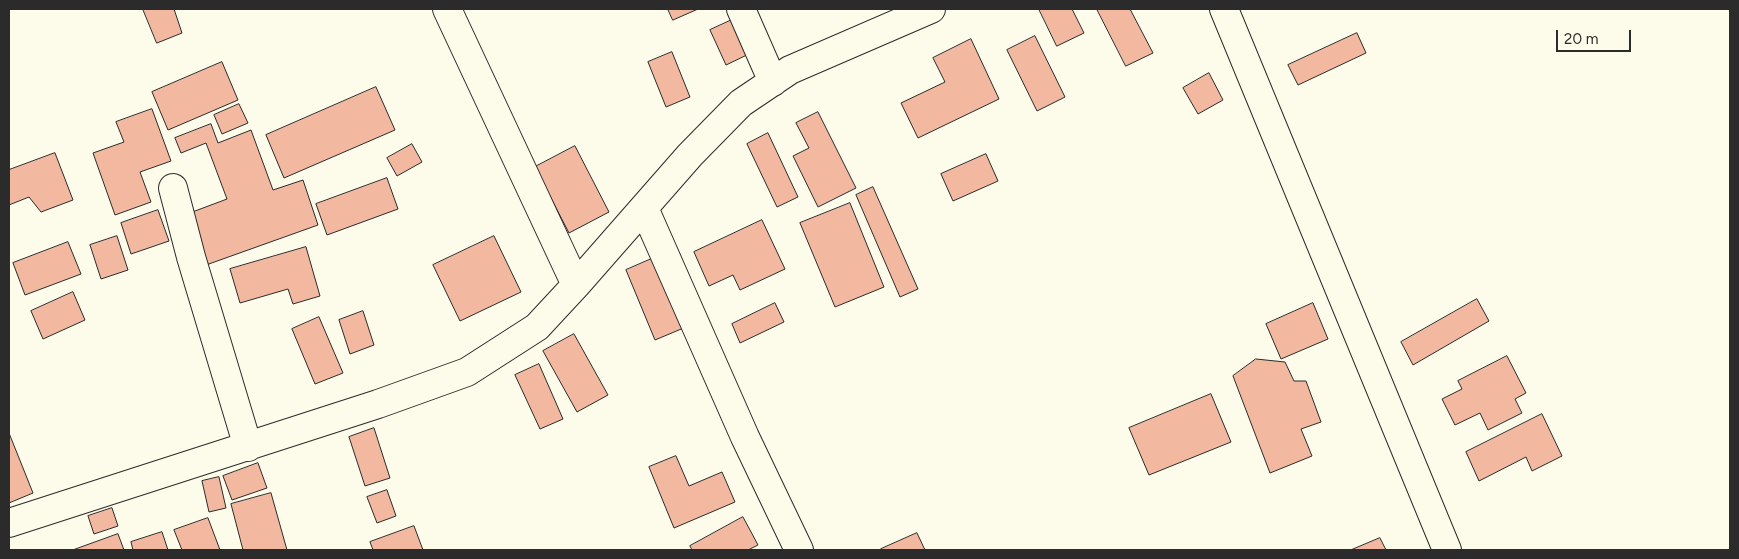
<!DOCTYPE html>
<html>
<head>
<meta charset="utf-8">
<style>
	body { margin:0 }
	#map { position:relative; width:1739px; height:559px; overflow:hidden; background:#fdfbea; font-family:Figtree,sans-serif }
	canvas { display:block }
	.frame { position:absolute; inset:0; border:10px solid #2b2b2b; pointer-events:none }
	.scale { position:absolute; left:1556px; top:30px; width:75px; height:22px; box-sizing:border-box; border:2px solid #2b2b2b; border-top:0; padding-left:6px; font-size:15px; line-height:18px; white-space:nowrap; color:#2b2b2b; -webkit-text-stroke:4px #fdfbea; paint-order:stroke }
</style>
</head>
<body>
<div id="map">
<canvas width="1739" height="559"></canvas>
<div class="frame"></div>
<div class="scale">20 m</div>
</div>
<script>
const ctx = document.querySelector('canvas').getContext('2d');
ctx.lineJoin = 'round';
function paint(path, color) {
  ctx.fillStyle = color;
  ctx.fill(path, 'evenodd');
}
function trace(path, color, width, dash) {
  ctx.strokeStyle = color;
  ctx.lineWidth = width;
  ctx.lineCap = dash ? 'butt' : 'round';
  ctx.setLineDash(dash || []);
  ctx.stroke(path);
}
const building = new Path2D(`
	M143,9H174L182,33L157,43Z
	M668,9H698L673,20Z
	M1039,9H1072L1084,33L1057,46Z
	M1097,9H1130L1153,53L1126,66Z
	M734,19L751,53L726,65L710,30Z
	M1357,33L1366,53L1298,85L1288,65Z
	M1035,36L1065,97L1037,111L1007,50Z
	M971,39L999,99L918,138L901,103L945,82L933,58Z
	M672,52L690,97L666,107L648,62Z
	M222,62L238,100L168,130L152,92Z
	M1209,73L1223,100L1198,114L1183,88Z
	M376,87L395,130L284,178L266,135Z
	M239,104L248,123L222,134L214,115Z
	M152,109L171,161L140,172L151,202L115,215L93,153L124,142L116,122Z
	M818,112L856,188L818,207L793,156L809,148L796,123Z
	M211,124L218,143L251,130L273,190L303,180L318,225L206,265L187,214L227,199L206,143L181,153L175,138Z
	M768,133L798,197L777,207L747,144Z
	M412,144L422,162L397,176L387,158Z
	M575,146L609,212L569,233L535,167Z
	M55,153L73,200L41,212L29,197L9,205V170Z
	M986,154L998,181L953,201L941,174Z
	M387,178L398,209L327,235L316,204Z
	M873,187L918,289L900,297L856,195Z
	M850,203L884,287L835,307L800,223Z
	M158,210L169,241L131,254L121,223Z
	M762,220L785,269L740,290L733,275L709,286L694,252Z
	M117,236L128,270L101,279L90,245Z
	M494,236L521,292L460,321L433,265Z
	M68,242L81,274L25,295L13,263Z
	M306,247L320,296L293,304L288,289L240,303L230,269Z
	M656,257L686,327L655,340L626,270Z
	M73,292L85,320L43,339L31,311Z
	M1477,299L1489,321L1413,365L1401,342Z
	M775,303L784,322L740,343L732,324Z
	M1313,303L1328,339L1281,359L1266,324Z
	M363,311L374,345L350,354L339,320Z
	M319,317L343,373L315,384L292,329Z
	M574,334L608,395L577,412L543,351Z
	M1507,356L1526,393L1515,399L1522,413L1488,430L1480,413L1455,425L1442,399L1462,389L1458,381Z
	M1256,359L1285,362L1294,381H1306L1321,422L1301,429L1312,456L1270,473L1233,376Z
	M539,364L563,419L540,429L515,375Z
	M1211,394L1231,442L1149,475L1129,428Z
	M1542,414L1562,456L1532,471L1526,457L1479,481L1466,452Z
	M374,428L390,478L365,486L349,437Z
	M9,433L33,493L9,503Z
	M676,456L689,486L722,472L735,502L674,528L649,467Z
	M258,463L267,488L232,500L223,476Z
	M219,477L226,508L209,512L202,481Z
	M387,490L396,516L377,523L367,497Z
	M271,493L287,550H243L231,504Z
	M112,508L118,526L94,534L88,516Z
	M743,517L758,545L748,550H692L690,546Z
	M208,518L220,550H182L174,530Z
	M414,526L423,550H373L370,542Z
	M162,532L168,550H133L131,542Z
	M917,533L925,550H882L881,549Z
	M118,534L124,550H73Z
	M1380,538L1386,550H1351Z`);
paint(building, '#f2b8a0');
trace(building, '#2b2b2b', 1);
const minor = new Path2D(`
	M447,9L576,285
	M741,9L773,82
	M173,188L191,257L248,447
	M644,208L745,437L799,550
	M9,523L378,404L467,372L537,327L576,285L690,155L741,103L790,70L931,9`);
const major = new Path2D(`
	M1224,9L1447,550`);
trace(minor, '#2b2b2b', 30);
trace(major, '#2b2b2b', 30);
trace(minor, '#fdfbea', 28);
trace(major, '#fdfbea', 28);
</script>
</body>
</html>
